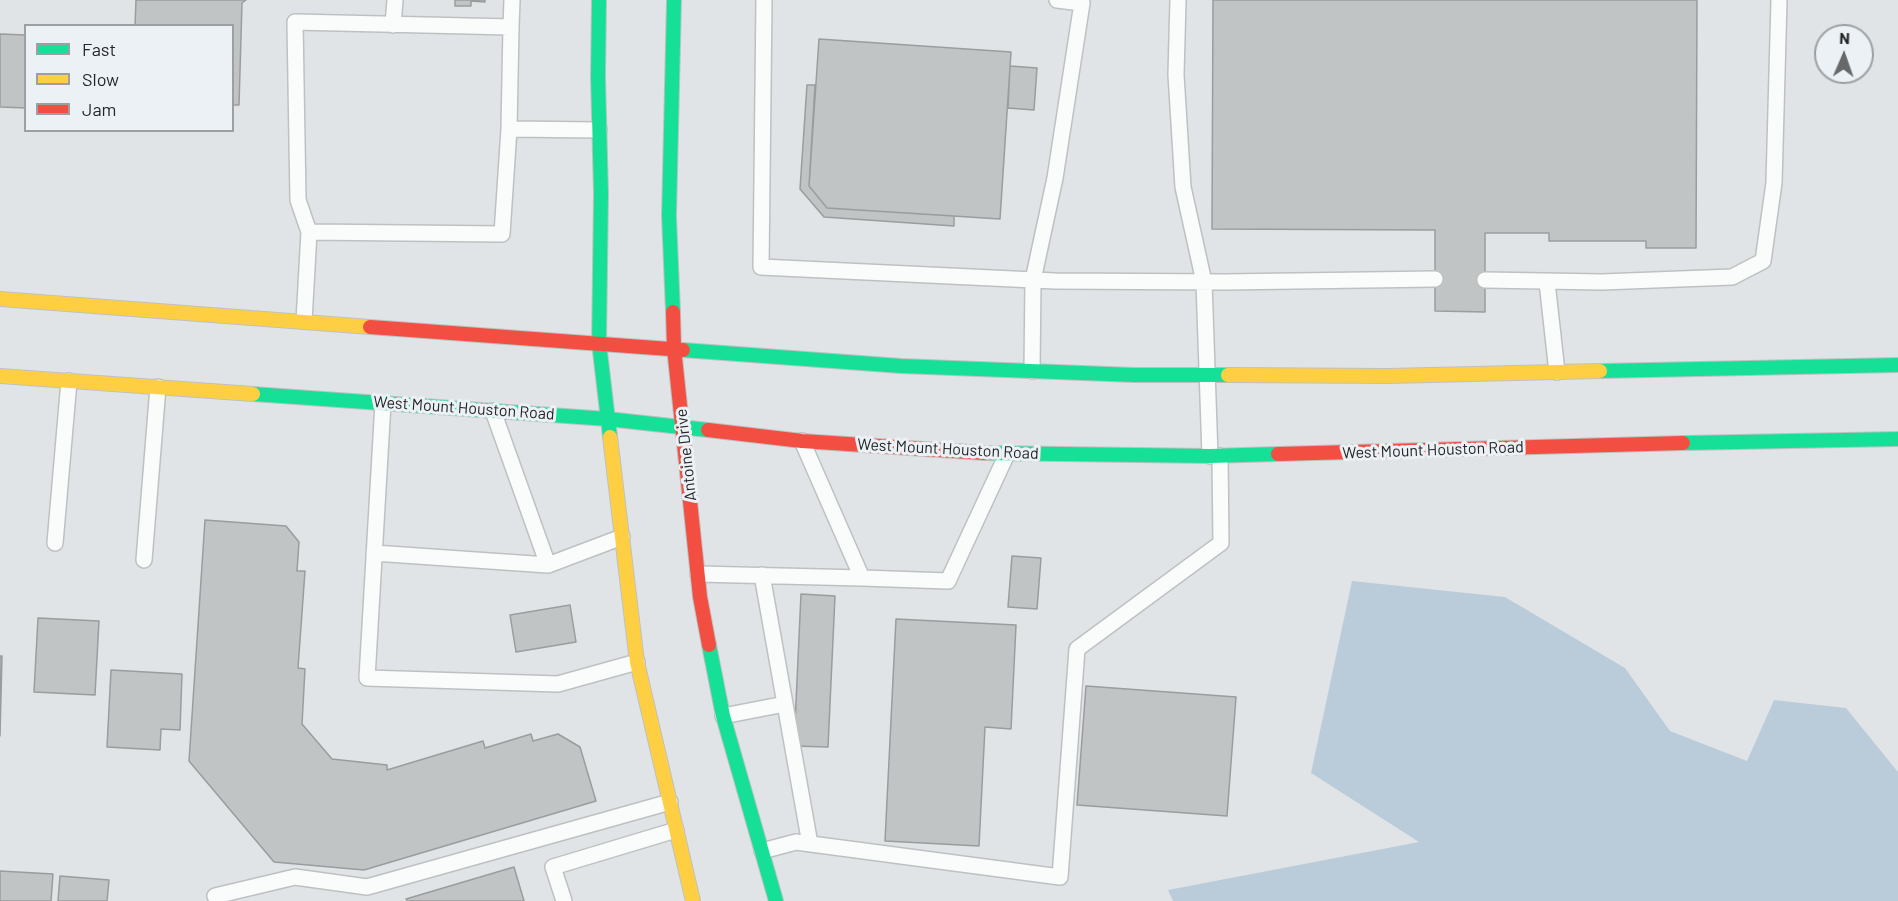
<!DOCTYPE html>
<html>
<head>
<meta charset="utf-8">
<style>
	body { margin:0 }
	#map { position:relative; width:1898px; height:901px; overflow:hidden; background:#e1e4e6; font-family:Barlow,sans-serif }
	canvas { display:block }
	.legend { position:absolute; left:24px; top:24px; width:210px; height:108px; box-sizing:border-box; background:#ecf1f6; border:2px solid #9ca0a3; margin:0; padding:8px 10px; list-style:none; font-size:18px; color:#242627 }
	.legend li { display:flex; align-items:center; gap:12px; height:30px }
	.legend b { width:30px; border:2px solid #9ca0a3 }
	.north { position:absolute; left:1814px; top:24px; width:60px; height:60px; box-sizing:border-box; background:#ecf1f6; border:2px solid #9ca0a3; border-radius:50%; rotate:2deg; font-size:16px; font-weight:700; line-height:24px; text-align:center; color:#242627 }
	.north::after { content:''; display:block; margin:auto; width:21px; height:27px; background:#66686a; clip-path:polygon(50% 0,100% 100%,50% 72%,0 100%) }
</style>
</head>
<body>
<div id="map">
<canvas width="1898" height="901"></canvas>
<ul class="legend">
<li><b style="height:8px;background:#16e098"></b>Fast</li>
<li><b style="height:8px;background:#ffcf43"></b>Slow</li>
<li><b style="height:8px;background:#f24e42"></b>Jam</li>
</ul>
<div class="north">N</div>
</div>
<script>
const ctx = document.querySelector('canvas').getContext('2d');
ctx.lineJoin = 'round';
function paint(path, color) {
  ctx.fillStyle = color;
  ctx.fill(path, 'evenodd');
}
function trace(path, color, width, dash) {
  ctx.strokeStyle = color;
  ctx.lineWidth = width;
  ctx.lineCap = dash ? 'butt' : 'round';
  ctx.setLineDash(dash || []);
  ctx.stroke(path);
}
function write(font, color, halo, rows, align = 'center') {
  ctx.font = font + ' Barlow,sans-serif';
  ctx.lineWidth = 6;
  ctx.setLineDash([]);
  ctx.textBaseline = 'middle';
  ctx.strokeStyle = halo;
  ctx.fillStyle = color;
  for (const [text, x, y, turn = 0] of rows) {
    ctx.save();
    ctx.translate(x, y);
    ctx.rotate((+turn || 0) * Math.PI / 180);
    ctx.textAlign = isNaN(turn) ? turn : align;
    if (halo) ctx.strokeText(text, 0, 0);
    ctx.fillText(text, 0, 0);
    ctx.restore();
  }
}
paint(new Path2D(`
	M1352,581L1505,597L1625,668L1670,731L1747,761L1774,700L1846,708L1898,772V901H1173L1168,890L1419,842L1311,773Z`), '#baccd9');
const building = new Path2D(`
	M136,0H246L242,3L239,105H232V26H135Z
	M455,0H485V2L471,1V6H455Z
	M1213,0H1697L1696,248H1646V241H1549V233H1485V312L1435,311V230L1212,229Z
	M0,34L26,35V108L0,107Z
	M819,39L1011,52L1000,219L827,208L809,186Z
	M1010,66L1037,68L1034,110L1008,108Z
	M807,85H815L809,186L827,208L954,216V226L824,217L800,189Z
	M205,520L286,526L299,542L297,571H305L298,668L305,669L302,724L332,759L387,765V770L483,741L485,748L531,734L533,741L558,734L580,747L596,801L364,870L274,862L189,761Z
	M1012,556L1041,558L1037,609L1008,607Z
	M801,594L835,596L828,747L794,746Z
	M570,605L576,642L516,652L510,615Z
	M38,618L99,621L95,695L34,692Z
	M896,619L1016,625L1011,729L985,727L979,846L885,841Z
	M0,656H2L0,736Z
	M111,670L182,674L180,730L161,729L160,750L107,747Z
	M1086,686L1236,697L1227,816L1077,805Z
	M514,867L524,901H407L406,899Z
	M0,871L53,874L51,901H0Z
	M60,876L109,880L107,901H58Z`);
paint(building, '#c1c4c5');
trace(building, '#9a9c9d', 1.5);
const lane = new Path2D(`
	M764,0L761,267L1055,281L1225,282L1435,279
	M1178,0L1176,75L1183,187L1204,282L1210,456
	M393,25L395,0
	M509,129L511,27
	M309,232L502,234L509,129L599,130
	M1485,280L1602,282L1732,277L1763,261L1774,183L1779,0
	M1547,282L1557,372
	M304,321L309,232L298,200L295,22L511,27L512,0
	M1032,371L1033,280L1055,178L1082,3L1057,0
	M383,403L367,678L558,684L637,662
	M493,411L548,565L622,537
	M802,441L862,578L948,581L1007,454
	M55,543L69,381
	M374,553L548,565
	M144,560L158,387
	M698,574L862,578
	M762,575L810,844
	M723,716L785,704
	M762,851L796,842L1060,877L1077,649L1221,543L1220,456
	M215,896L295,877L367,887L670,802
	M564,901L553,867L676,830`);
const fast = new Path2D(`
	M599,0L598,77L601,194L599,343L610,437
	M673,312L669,216L674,0
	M683,350L901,366L1134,375H1228
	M1600,371L1898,365
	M253,394L608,419L708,430
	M1683,443L1898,439
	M985,453L1210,456L1278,454
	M709,645L723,716L776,901`);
const slow = new Path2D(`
	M0,299L370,327
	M1228,375L1388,376L1600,371
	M0,376L253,394
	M610,437L637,662L693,901`);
const jam = new Path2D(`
	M673,312L674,348L700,597L709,645
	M370,327L683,350
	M708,430L802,441L985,453
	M1278,454L1683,443`);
trace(lane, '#bec1c2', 18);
trace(fast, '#bec1c2', 16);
trace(slow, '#bec1c2', 16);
trace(jam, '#bec1c2', 16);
trace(lane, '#fafbfb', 15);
trace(fast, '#16e098', 14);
trace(slow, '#ffcf43', 14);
trace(jam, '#f24e42', 14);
write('16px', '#242627', '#ecf1f6', [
	["West Mount Houston Road",464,408,4],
	["West Mount Houston Road",948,449,3],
	["West Mount Houston Road",1433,450,-2],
	["Antoine Drive",686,455,-96]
]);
</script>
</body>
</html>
